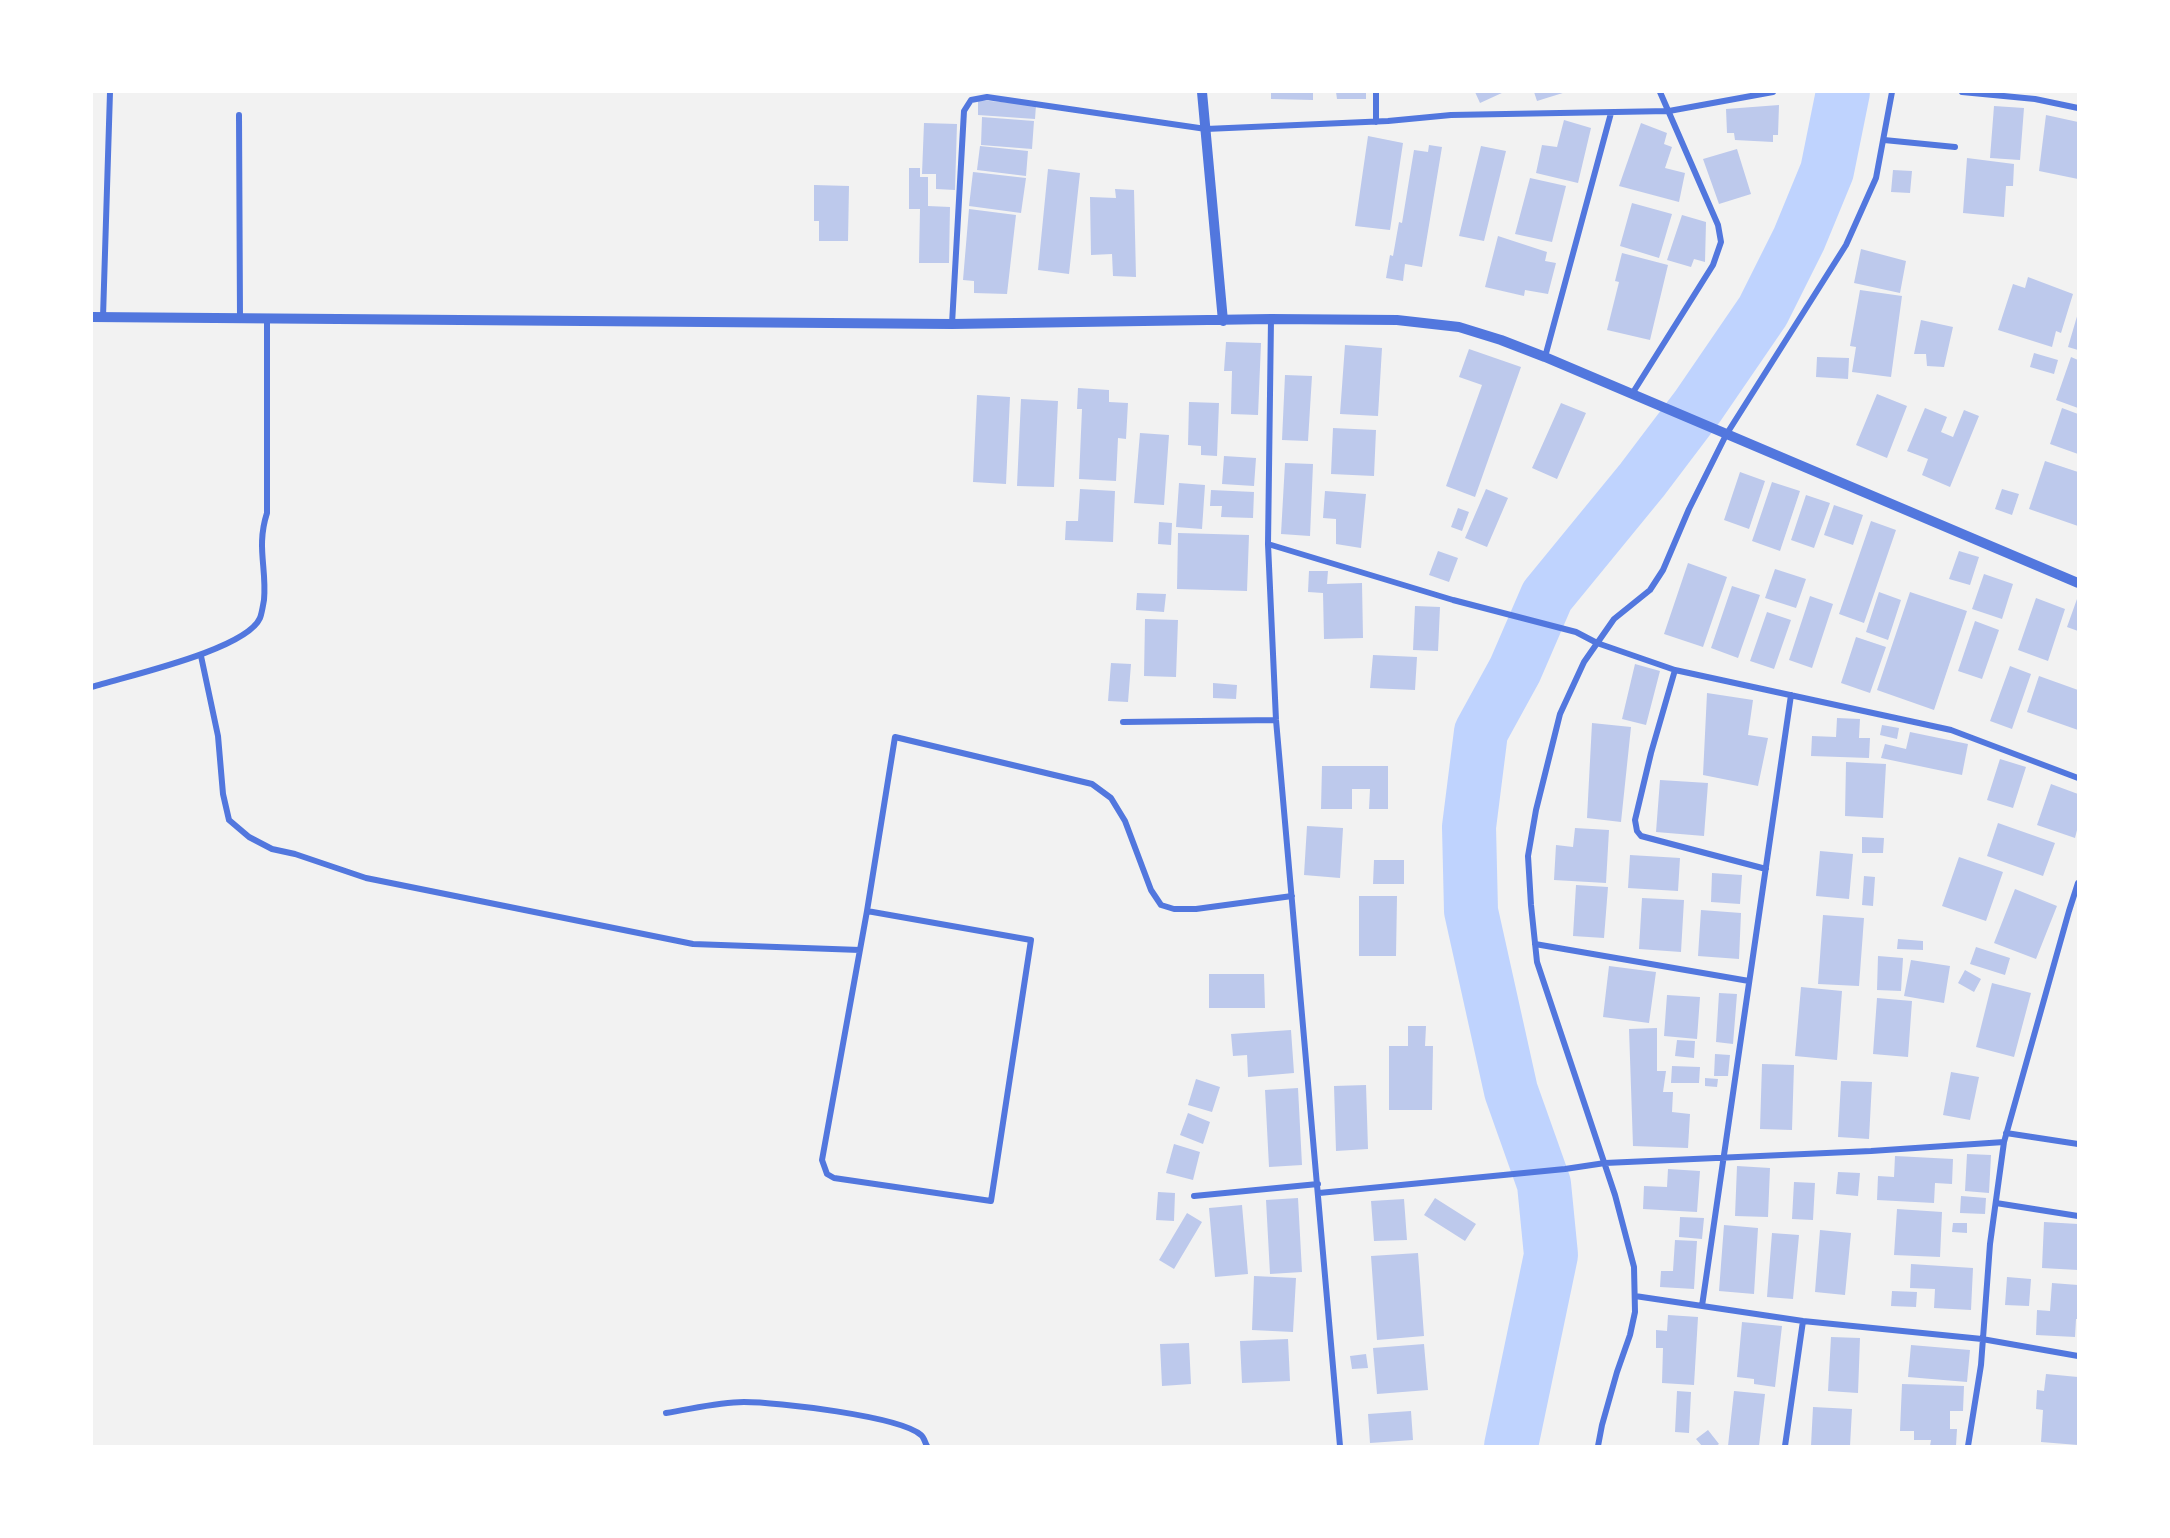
<!DOCTYPE html>
<html>
<head>
<meta charset="utf-8">
<style>
	body { margin:0 }
	#map { position:relative; width:2170px; height:1538px; overflow:hidden; background:#f2f2f2; font-family:"Fira Sans",sans-serif }
	canvas { display:block }
	.frame { position:absolute; inset:0; border:93px solid #fff; pointer-events:none }
</style>
</head>
<body>
<div id="map">
<canvas width="2170" height="1538"></canvas>
<div class="frame"></div>
</div>
<script>
const ctx = document.querySelector('canvas').getContext('2d');
ctx.lineJoin = 'round';
function trace(path, color, width, dash) {
  ctx.strokeStyle = color;
  ctx.lineWidth = width;
  ctx.lineCap = dash ? 'butt' : 'round';
  ctx.setLineDash(dash || []);
  ctx.stroke(path);
}
function paint(path, color) {
  ctx.fillStyle = color;
  ctx.fill(path, 'evenodd');
}
trace(new Path2D(`
	M1511,1446L1551,1255L1544,1184L1511,1091L1471,911L1469,827L1481,732L1515,670L1547,596L1642,480L1698,406L1763,311L1799,239L1827,171L1843,92`), '#bfd3fe', 54);
paint(new Path2D(`
	M1271,92H1313V100L1271,99Z
	M1336,92H1366V99H1337Z
	M1475,92H1504L1480,103Z
	M1534,92H1566L1537,101Z
	M978,100L1036,105L1035,119L978,115Z
	M1779,105L1778,135H1773V142L1735,140L1734,133H1727L1726,109Z
	M1994,106L2024,108L2020,160L1990,158Z
	M2046,115L2078,122V179L2039,171Z
	M982,117L1034,121L1032,149L981,145Z
	M1564,120L1591,128L1578,183L1536,173L1542,145L1557,147Z
	M924,123L957,124L955,190L936,189V174H922Z
	M1641,123L1667,133L1664,144L1672,147L1665,168L1685,173L1679,202L1619,186Z
	M1368,136L1403,143L1390,230L1355,226Z
	M1429,145L1442,147L1422,267L1405,264L1403,281L1386,278L1390,255L1393,256L1399,222L1402,223L1414,150L1428,152Z
	M980,146L1028,151L1026,176L977,170Z
	M1481,146L1506,151L1484,241L1459,236Z
	M1737,149L1751,194L1719,204L1703,159Z
	M1967,158L2014,164L2013,186H2006L2004,217L1963,213Z
	M909,168H920V177H928V206L950,207L949,263H919L920,209H909Z
	M1048,169L1080,173L1069,274L1038,270Z
	M1893,170L1912,171L1910,193L1891,192Z
	M973,172L1026,178L1021,213L969,206Z
	M1530,178L1566,186L1552,242L1515,234Z
	M814,185L849,186L848,241H819V221H814Z
	M1115,189L1134,190L1136,277L1113,276L1112,254L1091,255L1090,197L1116,198Z
	M1632,203L1672,214L1659,258L1620,246Z
	M969,209L1016,215L1007,294L974,293V281L963,280Z
	M1682,215L1706,222L1705,262L1694,259L1691,267L1667,260Z
	M1498,236L1547,252L1545,261L1556,263L1548,294L1525,290L1524,296L1485,287Z
	M1861,249L1906,261L1900,293L1854,283Z
	M1622,253L1668,265L1650,340L1607,330L1619,282L1615,281Z
	M2028,277L2073,294L2061,333L2056,331L2052,347L1998,330L2013,284L2025,288Z
	M1860,290L1902,296L1891,377L1852,372L1856,347L1850,346Z
	M2078,313V350L2068,347Z
	M1921,320L1953,327L1944,367L1927,366L1926,354H1914Z
	M1226,342L1261,343L1258,415L1231,414L1232,371H1224Z
	M1345,345L1382,348L1378,416L1340,414Z
	M1469,349L1521,367L1475,497L1446,486L1482,385L1459,377Z
	M2034,353L2058,360L2054,374L2030,367Z
	M1817,357L1849,358L1848,379L1816,377Z
	M2071,357L2078,360V408L2056,400Z
	M1285,375L1312,376L1308,441L1282,440Z
	M1078,388L1109,390V402L1128,403L1126,439L1118,438L1116,481L1079,479L1082,409H1077Z
	M1877,394L1907,406L1887,458L1856,445Z
	M977,395L1010,397L1006,484L973,482Z
	M1021,399L1058,401L1054,487L1017,486Z
	M1189,402L1219,403L1217,456L1201,455V446L1188,445Z
	M1561,403L1586,413L1557,479L1532,468Z
	M1925,408L1947,417L1941,432L1953,437L1964,410L1979,416L1950,487L1922,475L1928,459L1907,451Z
	M2062,408L2078,414V454L2050,444Z
	M1333,428L1376,430L1374,476L1331,474Z
	M1140,433L1169,435L1164,505L1134,503Z
	M1224,456L1256,458L1254,486L1222,484Z
	M2045,461L2078,472V526L2029,509Z
	M1285,463L1313,464L1310,536L1281,534Z
	M1740,472L1765,481L1749,529L1724,520Z
	M1772,482L1800,491L1780,551L1752,541Z
	M1179,483L1205,485L1202,529L1176,527Z
	M1080,489L1115,491L1113,542L1065,540L1066,521H1078Z
	M1486,489L1508,498L1487,547L1465,538Z
	M2002,489L2019,494L2012,515L1995,509Z
	M1211,490L1254,492L1253,518L1221,517L1222,506H1210Z
	M1325,491L1366,494L1361,548L1336,544V519L1323,518Z
	M1806,495L1830,503L1814,548L1791,540Z
	M1834,505L1863,515L1853,545L1824,535Z
	M1458,508L1469,512L1462,531L1451,527Z
	M1871,521L1896,530L1864,623L1839,614Z
	M1159,522L1172,523L1171,545L1158,544Z
	M1178,533L1249,535L1247,591L1177,589Z
	M1438,551L1458,558L1449,582L1429,575Z
	M1959,551L1979,557L1970,585L1949,579Z
	M1688,563L1727,577L1703,647L1664,634Z
	M1775,569L1806,579L1796,608L1765,598Z
	M1309,571H1328L1327,584L1362,583L1363,638L1324,639L1323,593L1308,592Z
	M1984,574L2013,584L2002,619L1972,609Z
	M1732,586L1760,595L1738,658L1711,648Z
	M1879,592L1901,600L1888,640L1866,632Z
	M1910,592L1967,611L1934,710L1877,690Z
	M1137,593L1166,594L1164,612L1136,610Z
	M1810,596L1833,604L1812,668L1789,660Z
	M2036,598L2065,609L2048,661L2018,650Z
	M2077,599H2078V631L2067,627Z
	M1415,606L1440,607L1438,651L1413,650Z
	M1767,612L1791,620L1774,669L1750,661Z
	M1145,619L1178,620L1176,677L1144,676Z
	M1975,621L1999,630L1982,679L1958,671Z
	M1856,637L1886,647L1870,693L1841,683Z
	M1373,655L1417,657L1415,690L1370,688Z
	M1111,663L1131,664L1128,702L1108,701Z
	M1635,664L1660,671L1646,725L1622,719Z
	M2010,666L2031,674L2012,729L1990,721Z
	M2039,676L2078,690V730L2027,712Z
	M1213,683L1237,685L1236,699L1213,698Z
	M1707,693L1753,700L1748,735L1768,738L1758,786L1703,775Z
	M1837,718L1860,719L1859,738H1870L1869,758L1811,756L1812,736L1836,737Z
	M1592,723L1631,727L1621,822L1587,818Z
	M1882,725L1899,728L1897,739L1880,735Z
	M1910,732L1968,744L1962,775L1881,758L1885,744L1906,749Z
	M2000,759L2026,767L2013,808L1987,800Z
	M1846,762L1886,764L1883,818L1845,816Z
	M1322,766H1388V809H1369L1370,789H1352V809H1321Z
	M1660,780L1708,783L1704,836L1656,832Z
	M2051,784L2078,794V826L2075,838L2037,825Z
	M1998,823L2055,843L2043,876L1987,856Z
	M1307,826L1343,828L1340,878L1304,875Z
	M1575,828L1609,830L1606,883L1554,880L1556,845L1573,847Z
	M1862,837L1884,838L1883,853H1862Z
	M1820,851L1853,854L1849,899L1816,896Z
	M1630,855L1680,858L1678,891L1628,888Z
	M1959,857L2003,872L1986,921L1942,906Z
	M1374,860H1404V884H1373Z
	M1712,873L1742,875L1740,904L1711,902Z
	M1864,876L1875,877L1873,906L1862,905Z
	M1576,885L1608,887L1604,938L1573,936Z
	M2015,889L2057,906L2036,959L1994,943Z
	M1359,896H1397L1396,956H1359Z
	M1642,898L1684,900L1681,952L1639,949Z
	M1701,910L1741,913L1739,959L1698,956Z
	M1823,915L1864,918L1859,986L1818,984Z
	M1898,939L1923,941V950L1897,949Z
	M1976,947L2010,958L2005,975L1970,964Z
	M1878,956L1903,958L1901,991L1877,990Z
	M1911,960L1950,966L1944,1003L1904,996Z
	M1609,966L1656,972L1649,1023L1603,1017Z
	M1965,970L1981,979L1974,992L1958,983Z
	M1209,974H1264L1265,1008H1209Z
	M1992,983L2031,993L2014,1057L1976,1047Z
	M1801,987L1842,991L1837,1060L1795,1056Z
	M1719,993L1737,994L1733,1044L1716,1042Z
	M1667,995L1700,997L1697,1039L1664,1036Z
	M1877,998L1912,1001L1908,1057L1873,1054Z
	M1408,1026H1426L1425,1046H1433L1432,1110H1389V1046H1408Z
	M1657,1028V1071H1666L1663,1092H1673L1672,1112L1690,1114L1688,1148L1633,1146L1629,1029Z
	M1291,1030L1294,1073L1248,1077L1247,1055L1233,1056L1231,1034Z
	M1677,1040L1695,1041L1694,1058L1675,1056Z
	M1715,1054L1730,1055L1728,1076H1714Z
	M1762,1064L1794,1065L1792,1130L1760,1129Z
	M1672,1066L1700,1067L1699,1083H1671Z
	M1951,1072L1979,1077L1970,1120L1943,1115Z
	M1705,1078L1718,1079L1717,1087L1705,1086Z
	M1196,1079L1220,1087L1212,1112L1188,1105Z
	M1841,1081L1872,1082L1869,1139L1838,1137Z
	M1366,1085L1368,1149L1336,1151L1334,1086Z
	M1298,1088L1302,1165L1269,1167L1265,1090Z
	M1188,1113L1210,1122L1203,1144L1180,1135Z
	M1174,1144L1200,1152L1193,1180L1166,1173Z
	M1967,1154L1991,1155L1989,1193L1965,1191Z
	M1895,1156L1953,1159L1952,1184L1935,1183L1934,1203L1877,1200L1878,1176L1894,1177Z
	M1737,1166L1770,1168L1768,1217L1735,1216Z
	M1668,1169L1700,1171L1697,1212L1643,1209L1644,1186L1667,1187Z
	M1838,1172L1860,1173L1858,1196L1836,1194Z
	M1794,1182L1815,1183L1813,1220L1792,1219Z
	M1158,1192L1175,1193L1174,1221L1156,1220Z
	M1961,1196L1986,1198L1985,1214L1960,1213Z
	M1298,1198L1302,1272L1270,1274L1266,1200Z
	M1435,1198L1476,1224L1465,1241L1424,1215Z
	M1404,1199L1407,1240L1374,1241L1371,1201Z
	M1242,1205L1248,1274L1215,1277L1209,1208Z
	M1897,1209L1942,1212L1940,1257L1894,1255Z
	M1187,1213L1202,1222L1174,1269L1159,1260Z
	M1680,1217L1704,1218L1702,1239L1679,1237Z
	M2044,1222L2078,1224V1270L2042,1268Z
	M1953,1223H1967V1233L1952,1232Z
	M1724,1225L1758,1228L1754,1294L1719,1291Z
	M1820,1230L1851,1233L1845,1295L1815,1292Z
	M1772,1233L1799,1235L1793,1299L1767,1297Z
	M1675,1240L1697,1241L1694,1289L1660,1287L1661,1271H1673Z
	M1418,1253L1424,1336L1377,1340L1371,1256Z
	M1911,1264L1973,1268L1971,1310L1934,1308L1935,1289L1910,1288Z
	M1254,1276L1296,1278L1293,1332L1252,1330Z
	M2007,1277L2031,1279L2029,1306L2005,1305Z
	M2052,1283L2078,1285V1319H2076L2075,1337L2036,1335L2037,1310L2050,1311Z
	M1892,1291L1917,1292L1916,1307L1891,1306Z
	M1668,1315L1698,1317L1694,1385L1662,1383L1663,1348H1656V1330L1667,1331Z
	M1742,1322L1782,1326L1775,1387L1754,1384V1379L1737,1377Z
	M1831,1337L1860,1338L1858,1393L1828,1391Z
	M1288,1339L1290,1381L1242,1383L1240,1341Z
	M1189,1343L1191,1384L1162,1386L1160,1344Z
	M1424,1344L1428,1390L1377,1394L1373,1348Z
	M1911,1345L1970,1350L1967,1382L1908,1377Z
	M1366,1354L1368,1368L1352,1369L1350,1356Z
	M2046,1374L2078,1377V1445L2041,1442L2043,1410L2036,1409L2037,1390L2044,1391Z
	M1902,1384L1964,1386L1963,1411H1950V1429H1957L1956,1446H1930L1931,1440H1914V1431H1900Z
	M1677,1391L1691,1392L1689,1433L1675,1432Z
	M1734,1391L1765,1394L1759,1446H1728Z
	M1813,1407L1852,1409L1850,1446H1811Z
	M1411,1411L1413,1440L1370,1443L1368,1414Z
	M1708,1430L1719,1444L1716,1446H1702L1696,1439Z`), '#bdc9ec');
trace(new Path2D(`
	M1962,92L2035,99L2078,108
	M239,115L240,318
	M1376,122V92
	M1884,140L1955,147
	M103,317L110,92
	M1271,319L1268,544L1276,720L1340,1446
	M952,324L964,111L971,100L987,97L1206,129L1388,121L1451,115L1669,111L1773,92
	M1545,357L1611,113
	M1632,394L1713,265L1721,242L1718,225L1660,92
	M1268,544L1453,600L1576,632L1597,643L1675,670L1951,730L2078,778
	M201,656L218,736L223,794L229,820L249,837L272,849L295,854L366,878L693,944L860,950
	M1675,670L1651,753L1635,820L1637,831L1641,836L1766,869
	M92,687C126,676 246,650 260,618C262,613 263,605 264,600C267,568 256,547 267,513V318
	M1123,722L1276,720
	M867,911L1031,940L991,1201L834,1178L827,1174L822,1160L867,911L895,737L1092,784L1111,798L1125,821L1151,890L1161,905L1174,909H1196L1292,896
	M1535,944L1749,981
	M2006,1133L2078,1144
	M1319,1193L1565,1169L1605,1163L1871,1151L2004,1142
	M1194,1196L1318,1184
	M1996,1203L2078,1216
	M1635,1296L1803,1321L1982,1339L2078,1356
	M1702,1306L1791,695
	M666,1413C692,1409 718,1402 744,1402C776,1402 900,1416 921,1435C924,1437 925,1443 927,1446
	M1598,1446L1602,1425L1617,1372L1630,1335L1635,1312L1634,1267L1615,1195L1537,962L1531,905L1528,856L1536,810L1560,714L1584,662L1614,619L1650,590L1663,570L1689,509L1726,435L1846,245L1876,178L1892,92
	M1785,1446L1803,1321
	M1968,1446L1981,1365L1990,1244L2004,1142L2069,911L2078,883`), '#5277de', 6);
trace(new Path2D(`
	M1202,92L1223,321
	M92,317L952,324L1271,319L1397,320L1459,327L1501,340L1545,357L2078,583`), '#5277de', 10);
</script>
</body>
</html>
